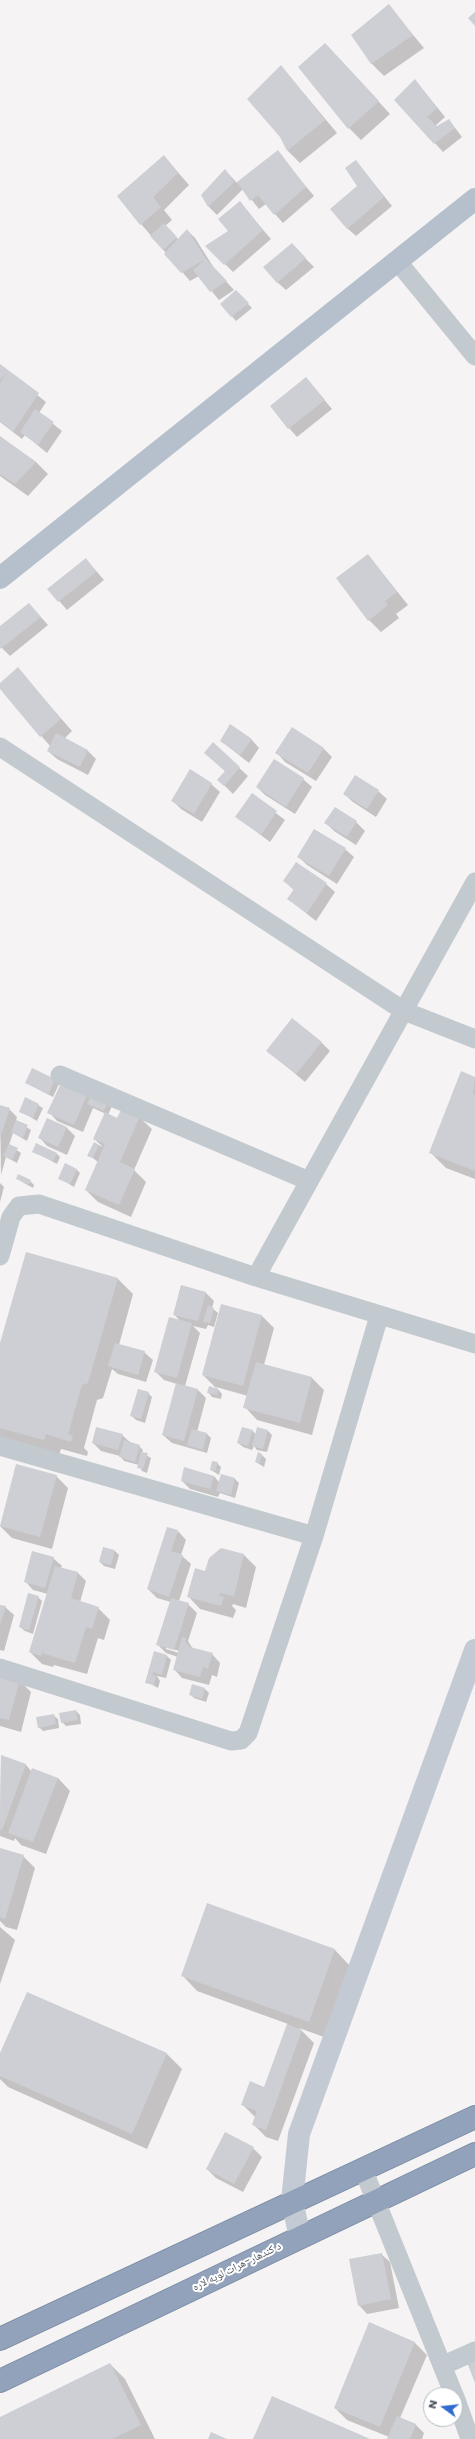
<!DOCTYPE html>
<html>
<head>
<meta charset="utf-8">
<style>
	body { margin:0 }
	#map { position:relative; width:475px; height:2439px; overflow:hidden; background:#f5f3f3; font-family:Poppins,sans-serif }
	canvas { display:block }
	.north { position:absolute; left:423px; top:2387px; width:40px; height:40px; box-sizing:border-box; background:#fff; border:1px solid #b7bbbf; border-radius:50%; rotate:285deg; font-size:11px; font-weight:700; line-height:16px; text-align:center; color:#4c545e }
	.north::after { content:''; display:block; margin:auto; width:14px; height:18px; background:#326cd0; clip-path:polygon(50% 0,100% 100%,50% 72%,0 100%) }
</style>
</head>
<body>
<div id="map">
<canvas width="475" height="2439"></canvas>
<div class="north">N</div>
</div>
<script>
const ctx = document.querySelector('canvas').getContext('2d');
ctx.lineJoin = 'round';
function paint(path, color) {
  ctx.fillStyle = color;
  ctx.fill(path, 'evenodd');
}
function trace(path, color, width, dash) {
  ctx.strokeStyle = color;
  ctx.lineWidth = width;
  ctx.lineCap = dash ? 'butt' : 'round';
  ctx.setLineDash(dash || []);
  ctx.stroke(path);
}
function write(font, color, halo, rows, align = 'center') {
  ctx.font = font + ' Poppins,"Noto Naskh Arabic",sans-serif';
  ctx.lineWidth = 4;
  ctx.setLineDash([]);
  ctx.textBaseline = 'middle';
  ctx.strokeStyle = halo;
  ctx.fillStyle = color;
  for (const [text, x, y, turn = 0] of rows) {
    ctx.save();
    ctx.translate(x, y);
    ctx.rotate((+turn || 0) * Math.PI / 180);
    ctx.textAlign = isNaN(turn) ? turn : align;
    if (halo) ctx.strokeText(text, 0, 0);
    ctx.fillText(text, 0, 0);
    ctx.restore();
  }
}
paint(new Path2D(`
	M388,5L424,48L384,76L372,64L353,35Z
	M337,56L390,114L361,140L349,128Z
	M281,66L337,133L300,163L288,151L281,136Z
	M415,80L445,117L435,126L437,128L449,120L462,137L443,152L396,100Z
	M277,152L314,196L283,223L266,204L259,209L243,189L217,215L209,207L202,195L225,170L237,183Z
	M164,156L189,185L164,210L172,220L165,226L179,240L187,230L195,238L214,268L234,290L219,300L199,276L190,281L141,224Z
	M356,161L392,206L356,236L347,228L358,186Z
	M240,203L271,239L233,272L207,246L230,231Z
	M292,245L314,267L286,290L277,282Z
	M236,292L252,308L236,321L221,304Z
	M0,365L46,402L39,413L62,431L47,453L25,435L22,439L0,422Z
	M306,378L332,409L297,437L289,428Z
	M0,437L36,462L48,474L28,496L0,476Z
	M368,555L408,605L396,614L399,618L381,632L369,620L337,578Z
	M86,559L104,580L67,610L49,589Z
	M29,604L48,625L10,656L0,646V627Z
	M18,669L72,731L64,739L88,751L96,759L88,775L57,759L48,751L50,746L0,688V684Z
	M251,739L259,748L249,763L221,741Z
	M213,744L248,776L233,794L219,780L226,772L214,761Z
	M323,748L332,757L316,781L285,762L277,753Z
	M274,760L303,779L312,787L295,814L265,795L257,787Z
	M211,784L220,792L202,822L181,809L172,800Z
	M378,791L387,799L376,817L353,802L344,794Z
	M252,795L285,820L270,842L237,817Z
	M356,822L365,831L356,845L334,831L326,823Z
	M345,849L354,857L337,884L307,865L298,856Z
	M284,881L326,884L335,892L316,921L288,899L294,890Z
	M321,1042L330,1051L305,1082L268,1051Z
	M32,1070L59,1084L53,1097L26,1083Z
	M462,1072L475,1078V1179L446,1168L431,1153Z
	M62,1082L112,1106L108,1115L117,1119L139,1117L152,1129L134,1170L146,1182L131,1217L98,1202L86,1190L98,1162L89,1155L94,1143L103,1147L94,1139L106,1114L93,1108L83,1132L57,1121L49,1112Z
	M26,1098L43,1108L37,1121L20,1111Z
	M0,1106L9,1109L17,1117L16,1121L31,1130L27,1141L13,1133L9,1145L21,1153L17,1163L6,1157L1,1175Z
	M47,1119L67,1128L75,1136L67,1155L47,1146L39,1137Z
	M33,1151L56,1153L60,1157L57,1164Z
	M76,1169L80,1173L74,1187L59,1178Z
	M17,1179L30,1181L34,1185L33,1188Z
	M0,1183L4,1187L0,1202Z
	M27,1253L118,1279L133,1294L119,1345L144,1352L153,1360L146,1382L118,1374L112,1369L103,1398L97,1400L84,1448L88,1452L87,1456L61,1449L59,1455L0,1438V1347Z
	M181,1286L206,1293L214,1301L212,1308L218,1313L214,1327L208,1325L206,1329L193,1326L200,1333L185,1386L198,1390L206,1398L197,1432L207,1434L211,1438L207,1453L172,1443L163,1435L177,1384L164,1380L155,1371L180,1321L174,1314Z
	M222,1305L262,1316L274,1328L264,1365L312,1378L324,1390L312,1435L257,1420L245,1407L248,1396L216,1387L222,1394L221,1399L212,1397L208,1392L217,1389L203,1375Z
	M148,1393L152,1397L145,1423L136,1420L132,1416Z
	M253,1431L256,1435L268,1431L272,1435L267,1452L257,1450L254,1446L252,1450L243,1447L238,1443Z
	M122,1435L131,1443L139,1446L143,1450L142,1453L151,1458L147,1473L142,1471L139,1465L124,1461L120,1456L101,1451L93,1443Z
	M262,1455L266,1459L264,1467L256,1462Z
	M217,1463L221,1467L219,1475L211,1470Z
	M56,1476L68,1488L52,1549L12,1538L0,1526Z
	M214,1476L219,1482L235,1479L239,1483L235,1498L220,1493L218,1497L190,1489L182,1481Z
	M178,1531L186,1540L181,1555L191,1564L179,1601L188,1604L197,1613L188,1641L193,1649L212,1654L220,1663L217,1677L212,1675L209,1685L182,1678L174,1669L178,1657L166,1653L157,1644L171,1602L157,1598L148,1589ZM166,1647L179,1651V1653L166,1649Z
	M115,1551L119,1555L115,1569L104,1566L100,1562Z
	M244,1555L256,1567L246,1608L233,1604L232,1606L236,1610L233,1618L200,1609L188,1596L206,1573Z
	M53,1558L62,1566L61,1568L78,1573L86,1581L80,1602L98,1608L110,1620L104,1640L98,1638L87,1674L54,1665L53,1667L42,1664L30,1652L48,1594L33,1590L25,1581Z
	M38,1597L42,1601L33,1634L25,1631L20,1627Z
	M0,1606L5,1607L14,1615L4,1651L0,1650Z
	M155,1653L167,1656L171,1660L166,1678L157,1676L160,1681L158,1688L147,1682Z
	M0,1675L19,1680L31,1692L21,1732L0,1726Z
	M205,1689L209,1693L206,1702L194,1698L190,1694Z
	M76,1711L80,1715L81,1724L66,1726L62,1722Z
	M53,1715L58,1719L59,1728L43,1731L39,1727Z
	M1,1756L26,1765L32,1772L58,1778L70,1791L46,1854L21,1845L15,1838L14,1841L0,1836Z
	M0,1849L23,1856L35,1868L17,1930L6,1927L0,1921Z
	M208,1904L335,1950L350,1966L324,2037L299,2028L314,2043L278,2141L266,2137L254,2125L255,2117L243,2105L264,2088L288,2024L197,1991L182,1975Z
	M0,1927L15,1940L0,1984Z
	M28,1993L167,2054L182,2069L147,2149L8,2087L0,2079V2056Z
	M253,2148L262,2157L243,2192L216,2178L207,2169Z
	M381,2254L390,2262L399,2308L367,2314L359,2305Z
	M414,2342L427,2355L400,2418L416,2425L424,2433L422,2439H388L389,2437L347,2420L335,2408Z
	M110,2364L125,2379L155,2439H0V2420Z`), '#0003');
paint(new Path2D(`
	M389,4L413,35L371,64L351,35Z
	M475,12V26L468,18Z
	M325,43L379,101L348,129L298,67Z
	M281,65L325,120L287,151L280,137L247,99Z
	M415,79L437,108L427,117L437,126L449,119L455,128L434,144L394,100Z
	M278,150L306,187L274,215L258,195L250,201L237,182Z
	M164,155L178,173L153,197L161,207L140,225L117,196Z
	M356,160L384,197L347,229L330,209L357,186L345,168Z
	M225,169L234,182L208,207L201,195Z
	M240,201L263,230L224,265L205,246L228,231L218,219Z
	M164,223L177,237L163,250L150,236Z
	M187,229L206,259L227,281L210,292L193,270L206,259L181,273L164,254Z
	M292,243L306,258L277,283L263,267Z
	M236,290L249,303L231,317L220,304Z
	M0,364L39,393L13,432L0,421V383L7,372L0,380Z
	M306,377L325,400L288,429L270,406Z
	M35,409L54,422L38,445L20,432Z
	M0,436L36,462L15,484L0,474Z
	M368,554L397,592L385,601L388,605L368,621L336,578Z
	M86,558L96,572L58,602L47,589Z
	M29,603L41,617L0,649V626Z
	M18,667L61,719L40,737L0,689V683Z
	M230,724L252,739L240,755L220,741Z
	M292,727L324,748L308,773L275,753Z
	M56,733L88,750L80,767L47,751Z
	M213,742L240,767L224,786L217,780L225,771L204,753Z
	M274,759L304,778L286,807L256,787Z
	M190,769L212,783L194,814L171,801Z
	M355,775L379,790L367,809L343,794Z
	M252,793L277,811L261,835L235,817Z
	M335,807L357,821L347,837L324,823Z
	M314,829L346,848L329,876L297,857Z
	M296,862L327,883L307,913L287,899L294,889L283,881Z
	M292,1018L322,1042L296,1074L266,1051Z
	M32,1068L55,1079L49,1094L25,1083Z
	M461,1071L475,1077L473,1094L475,1095V1171L429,1153Z
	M62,1081L88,1093L74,1125L47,1113Z
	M92,1094L108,1101L104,1111L87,1104Z
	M25,1097L39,1104L33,1118L19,1112Z
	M0,1105L10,1108L0,1139Z
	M122,1108L140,1116L120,1162L135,1169L119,1205L85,1190L105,1144L93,1139L105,1112L117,1118Z
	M47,1118L67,1127L58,1147L38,1138Z
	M16,1120L28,1125L23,1138L11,1132Z
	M94,1142L99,1145L93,1158L87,1156Z
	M36,1143L57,1153L53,1161L32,1152Z
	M9,1144L18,1148L12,1160L3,1156Z
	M65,1163L77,1169L70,1184L58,1179Z
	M18,1174L31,1180L29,1184L16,1179Z
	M26,1252L118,1278L88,1383L82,1385L68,1434L73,1436L71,1442L46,1434L44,1440L0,1428V1343Z
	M181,1285L206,1292L198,1321L173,1315Z
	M221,1304L262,1315L243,1386L202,1375Z
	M208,1305L214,1308L210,1323L203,1322Z
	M169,1317L192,1323L177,1378L154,1372Z
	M115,1343L145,1351L138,1375L108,1366Z
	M256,1362L312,1377L300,1423L243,1408Z
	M176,1383L198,1389L184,1441L162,1435Z
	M209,1386L218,1389L217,1395L207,1393Z
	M138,1389L149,1392L141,1419L130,1416Z
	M96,1427L123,1434L118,1450L92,1443Z
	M242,1427L253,1430L248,1446L237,1443Z
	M257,1427L268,1430L263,1449L252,1446Z
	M192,1429L207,1433L203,1450L187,1445Z
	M124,1440L140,1445L135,1462L119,1457Z
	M141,1452L148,1453L143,1469L137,1468Z
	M258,1452L262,1454L260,1463L255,1462Z
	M212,1461L218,1462L215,1471L210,1470Z
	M16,1464L57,1475L40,1537L0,1526Z
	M184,1467L214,1476L210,1489L181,1481Z
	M221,1474L235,1478L231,1495L216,1491Z
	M167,1527L178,1530L171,1551L183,1555L169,1597L147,1589Z
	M103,1547L115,1550L111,1565L99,1562Z
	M221,1548L244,1554L234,1596L221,1593L219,1596L224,1597L221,1606L187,1597L195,1568L205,1571L209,1558Z
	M32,1551L54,1557L45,1588L24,1582Z
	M55,1566L78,1572L71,1598L99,1607L92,1629L86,1627L75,1663L42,1653L41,1656L29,1652Z
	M28,1593L39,1596L29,1630L19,1627Z
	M171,1598L189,1603L174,1650L156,1645Z
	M0,1605L6,1606L0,1625Z
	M182,1637L186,1638L185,1641L190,1647L213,1653L208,1669L203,1667L200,1677L173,1670Z
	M154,1651L167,1655L162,1675L153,1672L152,1675L156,1676L154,1685L145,1683Z
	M0,1674L20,1679L9,1720L0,1718Z
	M192,1684L205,1688L202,1699L189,1695Z
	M76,1710L78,1720L61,1723L59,1713Z
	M54,1714L56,1724L38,1728L36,1717Z
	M1,1755L26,1764L2,1830L0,1829Z
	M32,1768L58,1778L33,1842L8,1833Z
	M0,1848L24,1855L5,1919L0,1917Z
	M207,1903L335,1949L309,2022L181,1976Z
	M27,1992L167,2053L132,2134L0,2076V2053Z
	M287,2024L302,2030L266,2130L252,2125L257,2111L241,2105L250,2081L264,2087Z
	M225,2132L254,2147L234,2184L206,2169Z
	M382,2253L391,2299L358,2306L349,2259Z
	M369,2322L415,2342L380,2427L334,2408Z
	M475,2357V2383L466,2360Z
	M110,2363L141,2425L112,2439H0V2417Z
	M272,2396L370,2439H253Z
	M397,2416L416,2424L410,2439H387Z
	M211,2432L227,2439H208Z`), '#cdcfd4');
const highway = new Path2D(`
	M0,2339L475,2117
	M0,2381L475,2154`);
trace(highway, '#7c8da6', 24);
trace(new Path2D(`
	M398,262L475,356
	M0,747L404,1011L475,1039
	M60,1075L309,1181
	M0,1256L11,1217L19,1206L39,1204L256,1277L475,1344
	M256,1277L475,882
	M0,1446L314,1536
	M0,1668L231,1741L241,1740L248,1733L314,1536L379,1316
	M363,2169L454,2395
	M444,2365L475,2351
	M455,2397L470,2439`), '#c2c9cf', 19);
trace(new Path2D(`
	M300,2237L292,2201L299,2134L475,1650`), '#c3cad3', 22);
trace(new Path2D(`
	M0,578L475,199`), '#b6c0cd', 22);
trace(highway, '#91a2ba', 22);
write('11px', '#4c545e', '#fff', [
	["د کندهار-هرات لويه لاره",237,2267,-26]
]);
</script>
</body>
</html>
